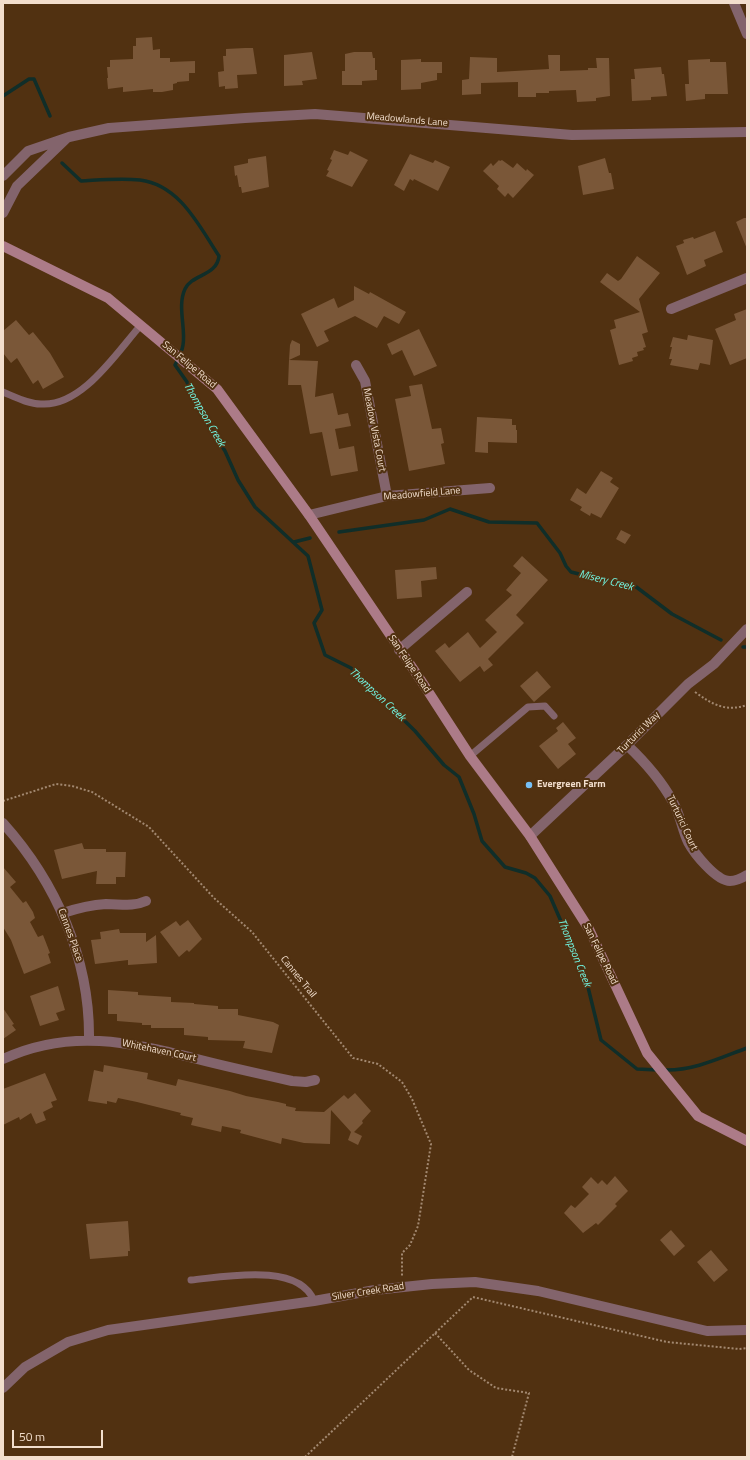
<!DOCTYPE html>
<html>
<head>
<meta charset="utf-8">
<style>
	body { margin:0 }
	#map { position:relative; width:750px; height:1460px; overflow:hidden; background:#513111; font-family:"Titillium Web",sans-serif }
	canvas { display:block }
	.frame { position:absolute; inset:0; border:4px solid #f2decd; pointer-events:none }
	.scale { position:absolute; left:12px; top:1430px; width:91px; height:18px; box-sizing:border-box; border:2px solid #f2decd; border-top:0; padding-left:5px; font-size:12px; line-height:14px; white-space:nowrap; color:#f2decd; -webkit-text-stroke:3px #513111; paint-order:stroke }
</style>
</head>
<body>
<div id="map">
<canvas width="750" height="1460"></canvas>
<div class="frame"></div>
<div class="scale">50 m</div>
</div>
<script>
const ctx = document.querySelector('canvas').getContext('2d');
ctx.lineJoin = 'round';
function trace(path, color, width, dash) {
  ctx.strokeStyle = color;
  ctx.lineWidth = width;
  ctx.lineCap = dash ? 'butt' : 'round';
  ctx.setLineDash(dash || []);
  ctx.stroke(path);
}
function paint(path, color) {
  ctx.fillStyle = color;
  ctx.fill(path, 'evenodd');
}
function write(font, color, halo, rows, align = 'center') {
  ctx.font = font + ' "Titillium Web",sans-serif';
  ctx.lineWidth = 4;
  ctx.setLineDash([]);
  ctx.textBaseline = 'middle';
  ctx.strokeStyle = halo;
  ctx.fillStyle = color;
  for (const [text, x, y, turn = 0] of rows) {
    ctx.save();
    ctx.translate(x, y);
    ctx.rotate((+turn || 0) * Math.PI / 180);
    ctx.textAlign = isNaN(turn) ? turn : align;
    if (halo) ctx.strokeText(text, 0, 0);
    ctx.fillText(text, 0, 0);
    ctx.restore();
  }
}
trace(new Path2D(`
	M3,96L29,79H34L50,116
	M62,163L81,181C100,180 120,178 140,180C180,185 199,226 219,256C217,276 192,274 185,289C177,306 186,328 183,345C182,352 178,359 175,365L187,382L197,407L225,451L238,480L255,507L308,556L322,610L314,623L325,655L351,668L415,731L444,765L459,777L474,814L482,841L505,867L526,873L535,878L550,896L586,979L601,1040L637,1069L658,1070
	M339,532L424,520L450,509L489,522L537,523L560,553L566,566L571,572L607,581L624,582L635,586L672,614L721,640
	M294,542L310,538
	M743,647H747
	M664,1070C693,1071 720,1058 747,1048`), '#102e29', 3.5);
paint(new Path2D(`
	M152,37L153,50L160,49V58H170V62L195,61V73H189V81L177,82V83L173,84V90L162,92H153V89L123,92V87L108,89L107,78H108L107,67H110V60L133,59V46H136V38Z
	M245,48H253L257,74L237,75L238,88L225,89V86L219,87L218,72L224,71L223,56H226V49Z
	M312,52L317,79L302,81L303,85L284,86V55Z
	M354,52H372L373,58H375V70H377V80L362,81V85H342V71H345V54Z
	M548,55H560V71L588,70V68H597L596,58H609L610,96L596,98V101L577,102L576,90L549,91V93H536V97H518V82L481,83V94L462,95V80L469,79L470,57L497,58V72L549,69Z
	M421,59V62H442V73H437V80L421,83V89L401,90V60Z
	M710,59V62H726L728,94H705V99L686,101L685,84H689L688,60Z
	M661,67L662,74H664L667,96L651,97V100L632,101L631,79H635L634,69Z
	M334,150L348,155L350,151L368,160L352,187L326,176L329,171L327,170L332,160L330,159Z
	M410,154L433,163L435,160L450,167L438,191L414,179L413,181L410,179L404,191L394,185Z
	M266,156L269,187L242,193L241,187H239L237,175L235,176L234,166L248,163V159Z
	M605,158L609,173H611L614,189L583,195L578,166Z
	M499,160L500,161L502,160L513,168L517,163L526,171L527,169L534,175L513,198L508,193L505,197L497,189L499,186L483,171L491,163L493,166Z
	M744,218H747V249L736,222Z
	M715,231L723,252L704,260L706,266L687,275L676,246L684,243L683,240L693,237L694,239Z
	M637,256L660,273L639,299L648,332L642,334L646,347L643,348L644,350L637,352L638,356L632,358L633,361L619,365L610,330L616,328L614,320L640,312L600,282L607,273L618,281L621,279Z
	M354,286L369,294L370,292L406,312L399,324L384,316L377,328L355,316L324,331L329,341L317,347L301,314L334,298L338,308L354,300Z
	M747,309V358L730,365L715,329L736,320L734,314Z
	M16,320L29,335L33,332L50,353L64,377L43,389L38,380L33,384L17,358L11,363L3,353V331Z
	M419,329L437,366L414,376L402,350L392,355L387,344Z
	M688,335L713,340L710,365L700,363L698,370L670,365L672,359H669L672,347H670L673,337L687,340Z
	M292,340L300,344V355L289,360L290,345Z
	M289,360L318,361L315,397L333,393L338,415L348,413L351,426L335,429L339,449L354,446L358,471L331,476L322,432L310,434L301,385H288Z
	M422,384L432,429L441,428L444,443L441,444L445,464L409,471L395,399L411,396L409,386Z
	M477,417L512,419V425H516V430H517V443L488,442V453L475,452Z
	M601,471L613,478L610,482L619,488L601,518L591,513L590,516L580,510L582,507L570,500L577,488L586,494Z
	M621,530L631,535L625,544L616,539Z
	M522,556L548,580L516,615L524,623L488,659L493,665L484,672L480,666L460,682L435,651L445,643L449,648L468,632L480,648L497,632L485,620L512,595L506,590L521,573L513,566Z
	M436,567L437,579L421,581L422,597L397,599L395,570Z
	M537,671L551,687L534,702L520,686Z
	M563,722L576,738L568,744L576,754L558,769L539,746L558,731L556,728Z
	M82,843L84,849H106V852H126L125,877H116V884H96L97,871L62,879L54,850Z
	M3,867L16,882L10,887L23,903L26,901L33,912L35,918L30,922L38,937L43,935L50,953L48,954L51,963L24,974L11,940L3,927Z
	M188,920L202,939L189,952L187,950L179,957L160,932L176,921L180,926Z
	M119,929L120,933H146V942L156,935L157,963L128,965V960L95,964L91,940L101,939L100,932Z
	M58,986L65,1010L56,1013L59,1020L40,1026L30,996Z
	M108,990L138,992V995L171,997V1002L194,1003V1004L218,1006V1009H238V1015L273,1022L279,1025L272,1053L243,1048L245,1041L208,1040V1037L184,1035V1028H151V1025H142V1023L117,1021V1014H108Z
	M3,1008L14,1024L12,1025L16,1030L3,1039Z
	M104,1065L148,1073L147,1079L176,1086L178,1079L230,1091L246,1096L278,1102L286,1104V1106L296,1108L295,1111L324,1112L344,1095L348,1099L355,1093L371,1111L362,1121L363,1123L354,1132L362,1136L358,1145L348,1140L351,1132L331,1110L330,1144L304,1143L282,1138L281,1144L240,1133L241,1130L222,1126L221,1132L191,1125L193,1118L180,1115L181,1113L137,1102L118,1098L116,1103L107,1101V1104L88,1101L94,1070L103,1072Z
	M45,1073L57,1100L51,1102L53,1107L43,1112L46,1120L36,1124L31,1113L20,1120L19,1117L3,1125V1089Z
	M615,1176L628,1191L615,1204L617,1206L598,1225L596,1223L583,1233L564,1213L571,1205L575,1208L589,1194L582,1187L591,1177L598,1184L602,1180L607,1185Z
	M128,1221L130,1251H128V1256L90,1259L86,1224Z
	M671,1230L685,1246L674,1256L660,1240Z
	M711,1250L728,1270L714,1282L697,1262Z`), '#7a5738');
trace(new Path2D(`
	M695,692C713,705 726,712 747,705
	M3,801L56,784L72,786L92,792L149,827L214,898L252,932L353,1058L378,1064L402,1082L412,1099L431,1144L418,1226L410,1245L402,1253V1276
	M435,1333L469,1370L496,1388L529,1393L512,1457
	M305,1457L473,1297L667,1342L739,1349L747,1348`), '#a28870', 2, [2, 2]);
trace(new Path2D(`
	M3,392C15,397 28,404 41,404C82,407 116,353 141,325
	M470,756L528,707L545,706L554,716
	M191,1280C224,1277 299,1262 314,1301`), '#83646c', 7);
trace(new Path2D(`
	M734,3L747,34
	M3,176L28,151L69,137L109,128L245,118L315,114L572,135L747,132
	M3,213L17,186L67,138
	M671,309L747,278
	M356,365L365,381L387,496
	M309,515L387,496L490,488
	M399,650L467,592
	M627,745C645,762 661,780 673,802C680,814 682,829 688,842C694,853 716,881 730,881C736,881 742,878 747,875
	M3,823C56,882 90,959 89,1039
	M530,836L627,745L688,684L714,664L747,629
	M63,913C78,908 91,905 106,904C121,904 133,907 146,901
	M3,1059C70,1028 129,1042 197,1059C228,1067 260,1074 292,1081L306,1082L315,1080
	M3,1388L25,1367L68,1342L108,1330L314,1301L375,1290L432,1284L475,1282L538,1291L707,1331L747,1330`), '#83646c', 10);
trace(new Path2D(`
	M3,246L108,298L217,389L309,515L422,682L470,756L530,836L589,929L647,1053L698,1116L747,1141`), '#ac7b88', 10);
for (const [x, y, r, color] of [
	[529,785,4,"#76c0f7"]
]) {
  const dot = new Path2D();
  dot.arc(x, y, r, 0, 2 * Math.PI);
  ctx.fillStyle = color;
  ctx.fill(dot);
  trace(dot, '#513111', 1.5);
}
write('10px', '#f2decd', '#513111', [
	["Meadowlands Lane",407,120,5],
	["San Felipe Road",189,365,40],
	["Meadow Vista Court",374,430,79],
	["Meadowfield Lane",422,494,-5],
	["San Felipe Road",409,664,56],
	["Turturici Way",639,733,-45],
	["Turturici Court",682,823,65],
	["Cannes Place",70,935,70],
	["San Felipe Road",600,954,64],
	["Cannes Trail",298,977,51],
	["Whitehaven Court",159,1051,12],
	["Silver Creek Road",368,1292,-9]
]);
write('bold 10px', '#f2decd', '#513111', [
	["Evergreen Farm",537,785]
], 'left');
write('italic 11px', '#72f8e4', '#513111', [
	["Thompson Creek",204,415,60],
	["Misery Creek",606,581,14],
	["Thompson Creek",377,695,43],
	["Thompson Creek",574,953,68]
]);
</script>
</body>
</html>
